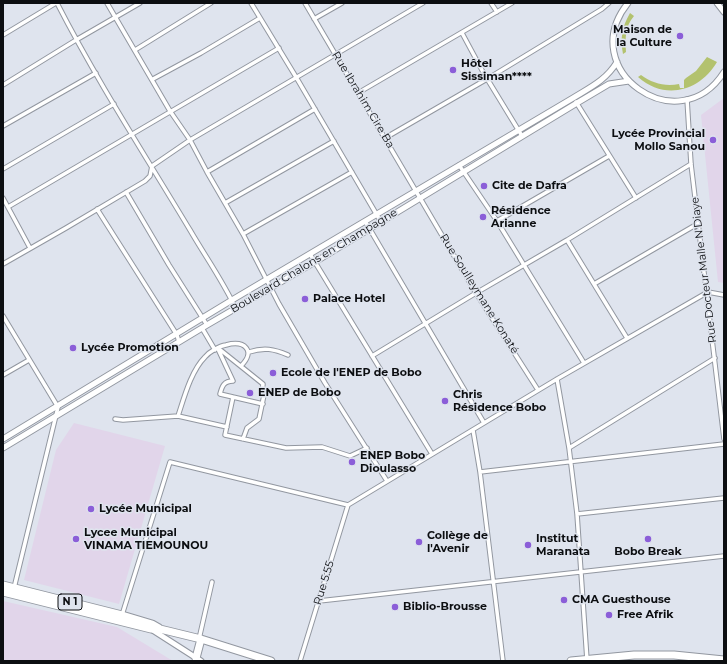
<!DOCTYPE html>
<html>
<head>
<meta charset="utf-8">
<style>
	body { margin:0 }
	#map { position:relative; width:727px; height:664px; overflow:hidden; background:#dfe4ee; font-family:Montserrat,sans-serif }
	canvas { display:block }
	.frame { position:absolute; inset:0; border:4px solid #0c0e11; pointer-events:none }
</style>
</head>
<body>
<div id="map">
<canvas width="727" height="664"></canvas>
<div class="frame"></div>
</div>
<script>
const ctx = document.querySelector('canvas').getContext('2d');
ctx.lineJoin = 'round';
function paint(path, color) {
  ctx.fillStyle = color;
  ctx.fill(path, 'evenodd');
}
function trace(path, color, width, dash) {
  ctx.strokeStyle = color;
  ctx.lineWidth = width;
  ctx.lineCap = dash ? 'butt' : 'round';
  ctx.setLineDash(dash || []);
  ctx.stroke(path);
}
function write(font, color, halo, rows, align = 'center') {
  ctx.font = font + ' Montserrat,sans-serif';
  ctx.lineWidth = 3;
  ctx.setLineDash([]);
  ctx.textBaseline = 'middle';
  ctx.strokeStyle = halo;
  ctx.fillStyle = color;
  for (const [text, x, y, turn = 0] of rows) {
    ctx.save();
    ctx.translate(x, y);
    ctx.rotate((+turn || 0) * Math.PI / 180);
    ctx.textAlign = isNaN(turn) ? turn : align;
    if (halo) ctx.strokeText(text, 0, 0);
    ctx.fillText(text, 0, 0);
    ctx.restore();
  }
}
paint(new Path2D(`
	M724,98V283L718,282L701,115Z
	M74,423L165,446L119,604L24,580L56,450Z
	M3,601L117,627L173,661H3Z`), '#e1d5ea');
paint(new Path2D(`
	M630,13L634,16C625,26 625,39 626,52L623,54C620,38 622,27 630,13Z
	M707,57L717,62C700,91 665,101 638,77L641,75C652,83 665,87 679,84L680,88H684V80L686,78L696,71Z`), '#b3c26e');
const street = new Path2D(`
	M57,3C97,81 145,155 190,230C205,256 223,281 236,309
	M107,3L170,111L190,140L207,172L243,234L279,304L325,383L387,481
	M251,3L296,77L381,222
	M305,3L476,293L538,390
	M491,3L497,12
	M314,19L342,3
	M462,33L483,72L522,136
	M3,35L56,3
	M135,50L211,3
	M153,79L201,53L260,18
	M3,85L76,40L140,3
	M358,93L512,3
	M687,99L691,164L724,439
	M576,102L636,198
	M3,126L96,73
	M385,138L487,79L602,9L609,3
	M459,165L497,221L584,363
	M3,169L114,104
	M207,172L315,109
	M126,192L169,265L207,325
	M3,198L30,248
	M225,203L334,141
	M8,207L279,48
	M97,209L177,335L179,342
	M365,221L484,423
	M497,221L609,156
	M243,234L352,172
	M567,240L627,338
	M310,254L432,454
	M3,264L66,228L145,181L150,176L152,166L190,140L423,3
	M594,284L699,223
	M3,316L58,407L14,588
	M202,328L215,350
	M218,348L263,384L262,393L264,395L259,419L247,428L243,439
	M218,349L233,381C224,381 222,386 220,394L263,404
	M249,352C264,347 274,349 288,355
	M372,356L476,293L567,240L691,164
	M3,375L29,360
	M557,379L569,448L577,514L587,660
	M233,397L225,435L286,448L322,447L350,456L367,448
	M178,416C184,398 191,371 205,357C209,352 219,346 226,345C245,340 256,351 241,366
	M115,419L123,420L178,416L227,427
	M473,430L480,472L503,661
	M569,448L715,358
	M480,472L724,444
	M577,514L724,498
	M319,601L724,556
	M122,615L170,462L348,505L557,379L708,292L724,295
	M199,639L212,582
	M300,661L348,505`);
const secondary = new Path2D(`
	M628,3C574,70 679,143 724,72
	M717,3L724,12
	M3,439L232,300L573,98C591,87 606,80 617,62
	M3,448L207,325L315,262L577,103L609,84L629,81
	M151,629L201,661`);
const highway = new Path2D(`
	M3,585L122,615L152,624L159,628
	M3,592L151,629H160L201,639L271,661
	M196,658L201,639
	M571,661L634,655H674L724,660`);
trace(street, '#9297a0', 5.5);
trace(secondary, '#9297a0', 7);
trace(highway, '#9297a0', 9);
trace(street, '#fff', 3.5);
trace(secondary, '#fff', 5);
trace(highway, '#fff', 7);
for (const [x, y, r, color] of [
	[680,36,4,"#8b5ed8"],
	[453,70,4,"#8b5ed8"],
	[713,140,4,"#8b5ed8"],
	[484,186,4,"#8b5ed8"],
	[483,217,4,"#8b5ed8"],
	[305,299,4,"#8b5ed8"],
	[73,348,4,"#8b5ed8"],
	[273,373,4,"#8b5ed8"],
	[250,393,4,"#8b5ed8"],
	[445,401,4,"#8b5ed8"],
	[352,462,4,"#8b5ed8"],
	[91,509,4,"#8b5ed8"],
	[76,539,4,"#8b5ed8"],
	[648,539,4,"#8b5ed8"],
	[419,542,4,"#8b5ed8"],
	[528,545,4,"#8b5ed8"],
	[564,600,4,"#8b5ed8"],
	[395,607,4,"#8b5ed8"],
	[609,615,4,"#8b5ed8"]
]) {
  const dot = new Path2D();
  dot.arc(x, y, r, 0, 2 * Math.PI);
  ctx.fillStyle = color;
  ctx.fill(dot);
  trace(dot, '#dfe4ee', 1.5);
}
for (const [x, y, w] of [
	[70,602,24]
]) {
  const box = new Path2D();
  box.roundRect(x - w / 2, y - 8, w, 16, 3);
  ctx.fillStyle = '#dfe4ee';
  ctx.fill(box);
  trace(box, '#0c0e11', 1);
}
write('bold 10px', '#0c0e11', null, [
	["N 1",70,602]
]);
write('bold 11px', '#0c0e11', '#dfe4ee', [
	["Maison de",672,30,"right"],
	["la Culture",672,43,"right"],
	["Hôtel",461,64],
	["Sissiman****",461,77],
	["Lycée Provincial",705,134,"right"],
	["Mollo Sanou",705,147,"right"],
	["Cite de Dafra",492,186],
	["Résidence",491,211],
	["Arianne",491,224],
	["Palace Hotel",313,299],
	["Lycée Promotion",81,348],
	["Ecole de l'ENEP de Bobo",281,373],
	["ENEP de Bobo",258,393],
	["Chris",453,395],
	["Résidence Bobo",453,408],
	["ENEP Bobo",360,456],
	["Dioulasso",360,469],
	["Lycée Municipal",99,509],
	["Lycee Municipal",84,533],
	["VINAMA TIEMOUNOU",84,546],
	["Collège de",427,536],
	["l'Avenir",427,549],
	["Institut",536,539],
	["Maranata",536,552],
	["Bobo Break",648,552,"center"],
	["CMA Guesthouse",572,600],
	["Biblio-Brousse",403,607],
	["Free Afrik",617,615]
], 'left');
write('11px', '#0c0e11', '#dfe4ee', [
	["Rue Ibrahim Cire Ba",363,100,59],
	["Boulevard Chalons en Champagne",314,261,-31],
	["Rue Docteur Malle N'Diaye",704,270,-97],
	["Rue Soulleymane Konaté",479,294,58],
	["Rue 5.55",324,583,-73]
]);
</script>
</body>
</html>
